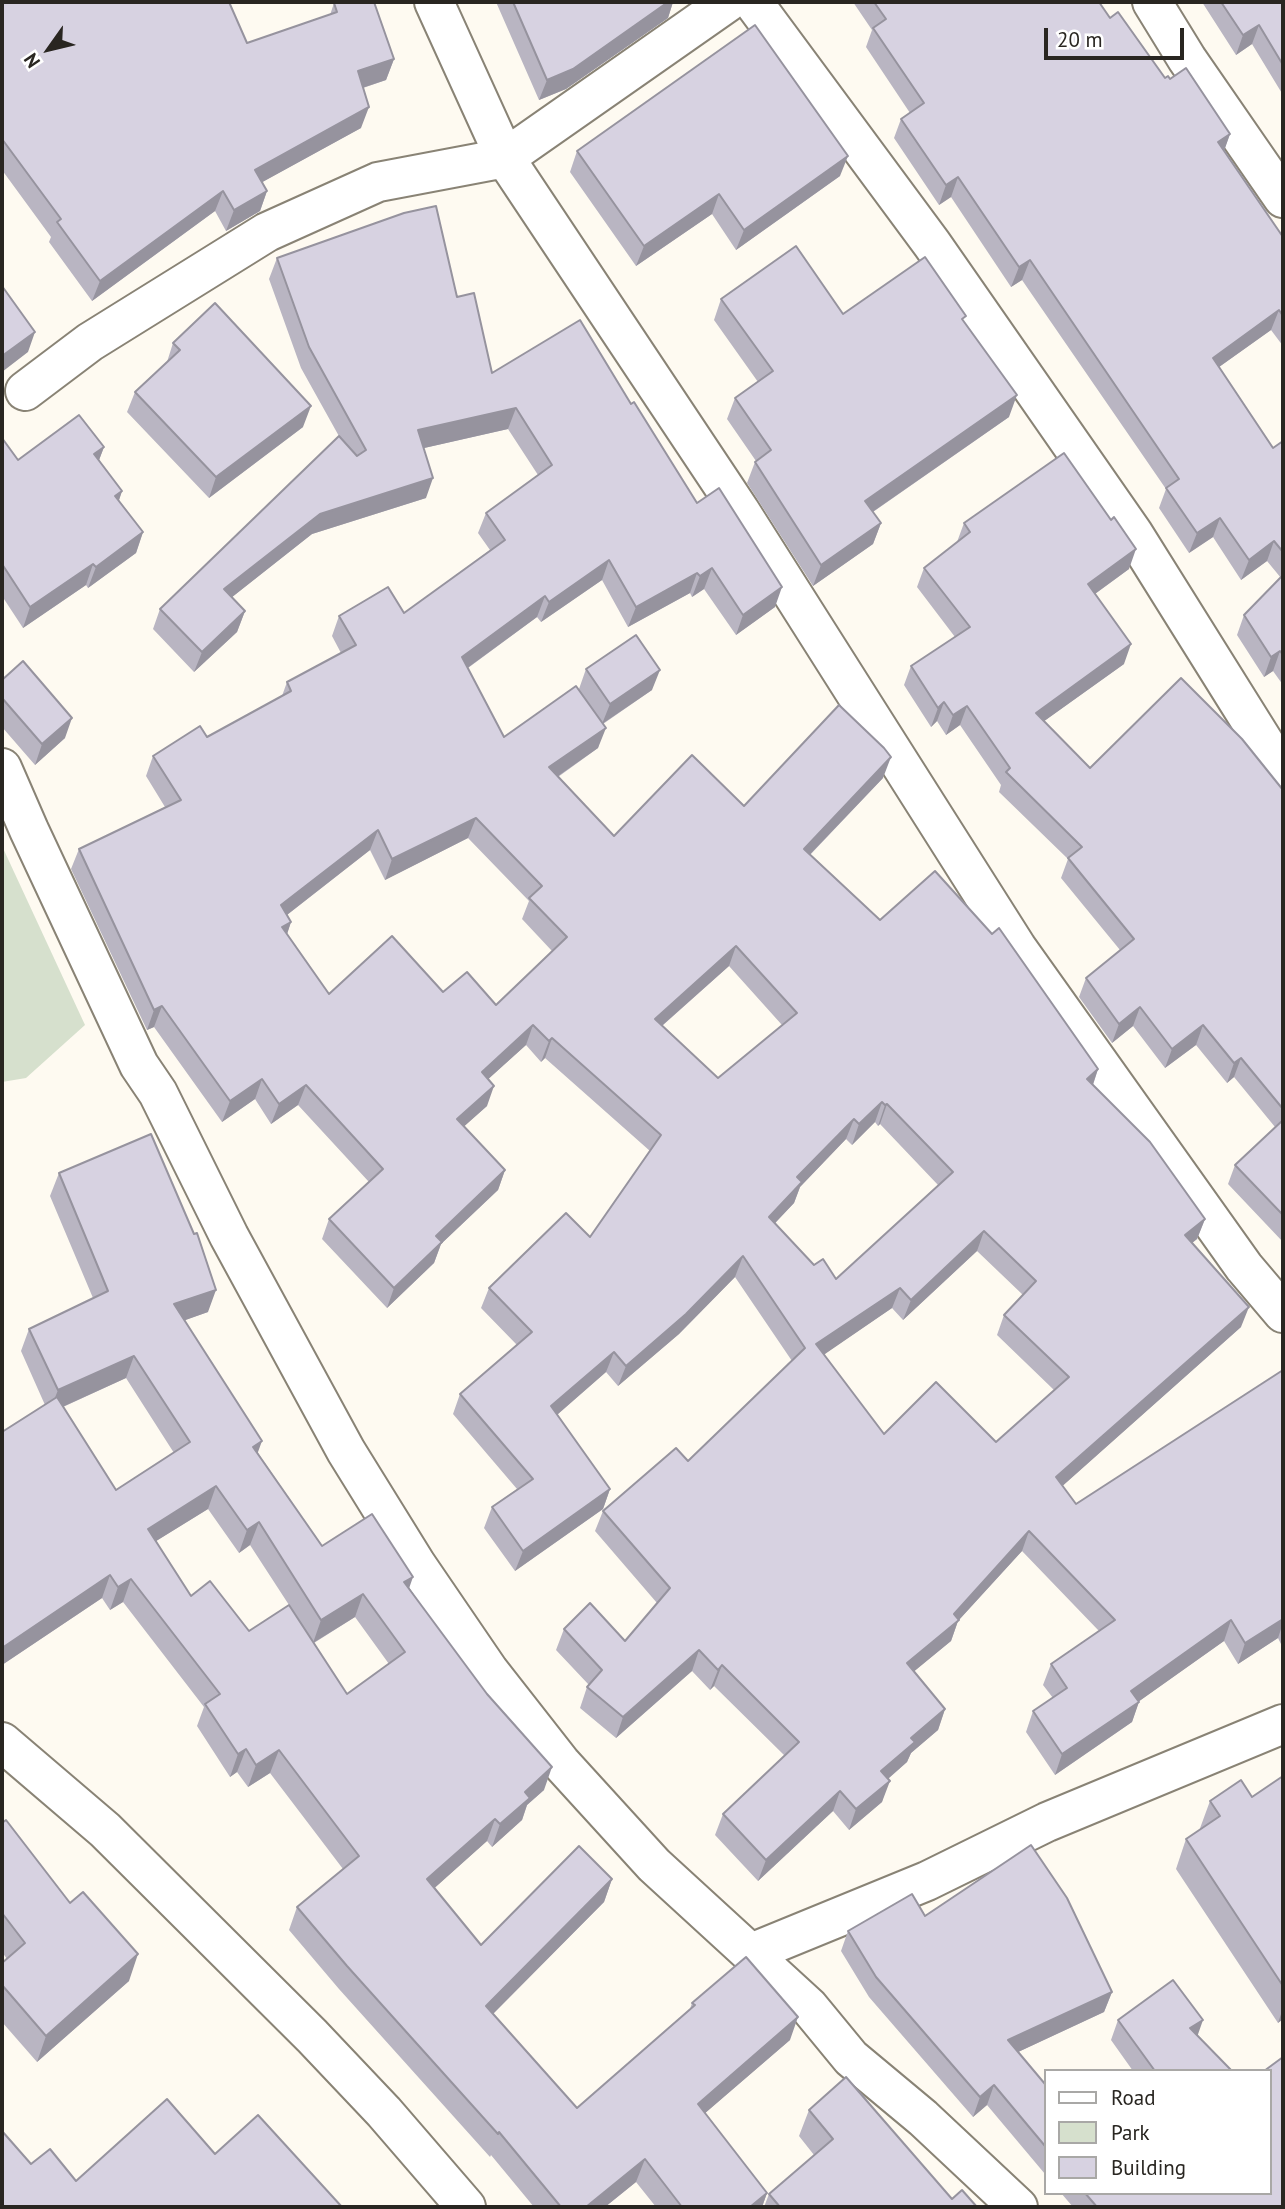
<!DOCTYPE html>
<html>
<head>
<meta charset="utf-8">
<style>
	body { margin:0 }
	#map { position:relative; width:1285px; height:2209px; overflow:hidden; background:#fefaf1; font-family:"PT Sans",sans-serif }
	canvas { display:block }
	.frame { position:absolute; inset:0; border:4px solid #292621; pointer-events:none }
	.legend { position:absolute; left:1044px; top:2069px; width:228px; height:126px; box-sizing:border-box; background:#fff; border:2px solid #a9a8a6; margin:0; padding:9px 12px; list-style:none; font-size:21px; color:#292621 }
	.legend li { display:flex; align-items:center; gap:14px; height:35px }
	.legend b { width:35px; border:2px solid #a9a8a6 }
	.north { position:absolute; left:14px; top:14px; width:70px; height:70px; -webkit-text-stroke:5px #fff; paint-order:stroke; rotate:236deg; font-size:19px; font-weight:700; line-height:28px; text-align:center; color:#292621 }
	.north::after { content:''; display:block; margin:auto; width:24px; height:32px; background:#292621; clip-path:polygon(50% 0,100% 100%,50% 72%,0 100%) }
	.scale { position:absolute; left:1044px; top:28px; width:140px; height:32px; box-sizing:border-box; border:4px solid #292621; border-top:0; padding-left:9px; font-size:21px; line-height:24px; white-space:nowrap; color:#292621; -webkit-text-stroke:5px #fff; paint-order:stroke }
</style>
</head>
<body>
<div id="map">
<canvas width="1285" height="2209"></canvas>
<div class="frame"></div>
<ul class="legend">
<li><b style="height:9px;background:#fff"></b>Road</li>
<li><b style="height:19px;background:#d6e0cd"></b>Park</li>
<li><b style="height:19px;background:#d7d2e1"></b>Building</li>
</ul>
<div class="north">N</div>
<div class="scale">20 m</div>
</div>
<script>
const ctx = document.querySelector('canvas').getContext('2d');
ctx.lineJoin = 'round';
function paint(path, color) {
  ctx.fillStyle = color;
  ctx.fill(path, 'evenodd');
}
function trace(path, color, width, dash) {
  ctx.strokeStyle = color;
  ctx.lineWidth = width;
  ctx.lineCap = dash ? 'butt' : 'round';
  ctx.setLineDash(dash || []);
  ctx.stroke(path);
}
paint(new Path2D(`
	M2,846L85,1025L26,1078L2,1082Z`), '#d6e0cd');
const street = new Path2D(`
	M434,2L505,158L740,511L1017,948L1244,1267L1283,1313
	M753,2L932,244L1133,533L1283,773
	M1152,2L1187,59L1283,198
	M25,391L90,342L267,232L378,182L505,158L728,2
	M2,768L29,830L139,1065L158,1093L229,1236L346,1451L416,1564L489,1671L561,1763L654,1865L809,2007L851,2058L923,2118L1018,2207
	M2,1742L105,1830L312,2036L384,2112L466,2207
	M751,1953L927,1881L1047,1822L1283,1724`);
trace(street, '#898375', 42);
trace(street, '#fff', 38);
paint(new Path2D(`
	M2,2L247,43L330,15L334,3L394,59L386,80L363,88L361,128L262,182L267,191L260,211L226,231L215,211L92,301L49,242L51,237L2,170Z
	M496,2H673L668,18L566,89L539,100Z
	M853,2H1099L1110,18L1165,78L1170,79L1230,134L1224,150L1283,237V346L1271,330L1219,367L1273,448L1283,441V685L1273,671L1264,677L1237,635L1244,615L1281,578L1267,561L1241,580L1213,537L1189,553L1159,508L1166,489L1022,280L1011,287L951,197L939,205L894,138L901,119L910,113L866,47L872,30Z
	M1202,2H1283V95L1252,44L1236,55Z
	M577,151L840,176L736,250L712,214L636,266L570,172Z
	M277,258L457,297L492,373L631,404L697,503L775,607L736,635L704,589L692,597L690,593L628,627L602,580L541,622L537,617L468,668L504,737L579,689L586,669L652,690L603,724L598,748L558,777L614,836L744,806L883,778L810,855L880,920L1098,1069L1093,1085L1205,1219L1197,1239L1192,1243L1241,1327L1062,1486L1076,1504L1283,1370V1648L1278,1638L1238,1664L1224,1641L1139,1701L1132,1722L1055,1775L1026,1732L1033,1711L1053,1698L1043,1685L1051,1664L1099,1631L1022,1551L958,1621L951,1641L914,1671L945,1709L938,1730L911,1753L907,1762L888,1779L882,1802L849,1830L833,1811L758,1881L715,1835L723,1814L785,1756L714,1686L710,1690L692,1671L616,1738L580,1708L587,1687L589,1685L556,1650L564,1629L625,1641L657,1603L595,1531L603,1511L688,1461L792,1361L735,1277L679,1334L618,1386L606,1372L557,1415L610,1489L603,1509L515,1571L484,1528L492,1507L517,1489L453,1414L460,1394L517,1345L481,1308L489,1288L590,1237L650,1151L545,1058L541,1062L526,1045L488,1079L487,1106L464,1126L505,1170L498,1190L441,1244L434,1263L387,1308L322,1239L329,1219L369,1182L298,1105L271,1124L255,1099L222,1122L154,1027L147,1030L71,869L79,849L165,807L146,776L153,756L207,737L282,696L287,682L341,653L332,636L339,616L404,613L490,550L478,533L486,513L538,475L508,429L424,448L426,498L312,534L232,597L245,611L237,632L194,672L153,629L160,609L340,438L301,368L269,279ZM468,838L529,901L522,919L552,951L496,1005L443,992L329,994L287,934L291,922L287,915L370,850L385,880ZM729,966L782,1025L718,1078L662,1026ZM875,1122L878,1126L880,1124L938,1185L836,1279L814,1265L775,1223L794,1203L800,1187L846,1139L852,1145ZM977,1251L1023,1295L1004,1315L997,1335L1054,1390L996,1442L884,1434L824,1354L892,1308L903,1320Z
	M721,299L843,314L964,322L1009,417L873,512L881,523L873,544L813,586L747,483L755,462L756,461L727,419L735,398L758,382L714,320Z
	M173,343L303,427L209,498L127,412L135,392L167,362Z
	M2,438L18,460L104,447L99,460L122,491L119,500L143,532L136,553L88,588L86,585L23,628L2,596Z
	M964,523L1129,569L1095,594L1124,664L1044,721L1090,768L1283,790V1242L1228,1184L1235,1165L1275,1127L1234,1077L1227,1083L1196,1045L1165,1068L1133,1026L1112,1043L1079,997L1086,978L1120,950L1061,878L1068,859L999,792L1001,785L960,725L946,735L937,721L931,727L904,685L911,666L955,637L917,587L924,568L957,542Z
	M2,680L65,738L35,765L2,727Z
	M59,1173L208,1312L185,1320L258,1453L322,1546L409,1588L544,1790L527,1805L522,1820L492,1847L487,1841L434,1888L481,1945L612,1879L604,1902L493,2014L577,2108L690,2009L692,2003L790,2040L705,2113L767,2193L762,2207H656L636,2182L605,2207H534L491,2155L490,2157L339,1989L289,1930L297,1907L343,1869L270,1773L248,1787L237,1772L230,1777L197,1726L204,1707L123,1602L110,1610L102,1598L2,1665V1432L45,1405L21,1351L29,1329L93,1298L50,1196ZM126,1378L174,1453L116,1490L63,1407ZM208,1509L239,1553L250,1545L289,1605L249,1631L191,1596L156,1541ZM355,1617L389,1664L347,1694L314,1643Z
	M1283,1776V2019L1278,2023L1176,1869L1186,1839L1199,1831L1210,1801L1252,1797Z
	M2,1823L129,1981L37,2062L2,2022V1963L7,1959L2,1952Z
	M925,1916L1112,1992L1104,2012L1018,2052L1045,2084V2174L987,2105L973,2117L869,1997L841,1951L848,1931Z
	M1118,2020L1197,2035L1232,2071H1133L1111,2040Z
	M809,2110L952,2199L977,2207H764L769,2194L814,2155L799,2136Z
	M1061,2193H1269L1283,2207H1073Z`), '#b9b5c2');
paint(new Path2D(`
	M668,2H673L668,18L566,89L539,100L547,80Z
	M1259,25L1252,44L1236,55L1243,35Z
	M394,59L386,80L350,92L358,71Z
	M369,107L361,128L248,190L255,170Z
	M1230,134L1223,154L1218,142Z
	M848,156L840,176L736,250L744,230Z
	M958,177L951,197L939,205L946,185Z
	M223,191L215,211L92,301L100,281Z
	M267,191L260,211L226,231L234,210Z
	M719,194L712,214L636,266L644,246Z
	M1030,260L1022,280L1011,287L1019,267Z
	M1279,310L1271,330L1205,377L1213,358Z
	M35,332L28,352L2,372V356Z
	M1017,395L1009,417L858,522L865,501Z
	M311,406L303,427L209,498L216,477Z
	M516,408L508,429L411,451L418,430Z
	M104,447L96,468L94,454Z
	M433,478L426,498L312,534L217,609L224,589L320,514Z
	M122,491L115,512V496Z
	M1220,518L1213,537L1189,553L1197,533Z
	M881,523L873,544L813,586L821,565Z
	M143,532L136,553L88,588L96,567Z
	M1274,541L1267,561L1241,580L1249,560Z
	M1136,549L1129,569L1081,604L1088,584Z
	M609,560L602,580L541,622L549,602Z
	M93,564L86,585L23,628L30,607Z
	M712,568L704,589L692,597L700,576Z
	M697,573L690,593L628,627L636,607Z
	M782,587L775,607L736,635L743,615Z
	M545,596L537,617L455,677L462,657Z
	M245,611L237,632L194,672L202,652Z
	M1131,644L1124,664L1029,732L1036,713Z
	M1280,651L1273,671L1264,677L1271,657Z
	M660,670L652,690L602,724L610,704Z
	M944,702L937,721L931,727L938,708Z
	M967,706L960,725L946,735L953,715Z
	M72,718L65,738L35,765L42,744Z
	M606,728L598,748L541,788L549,767Z
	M891,757L883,778L796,869L804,849Z
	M476,818L468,838L385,880L392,859Z
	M378,830L370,850L274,925L281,905Z
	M291,922L284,943L282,927Z
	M736,946L729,966L647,1039L655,1019Z
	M162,1006L154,1027L147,1030L154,1010Z
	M1140,1007L1133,1026L1112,1043L1119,1024Z
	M533,1025L526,1045L474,1092L482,1072Z
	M1203,1025L1196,1045L1165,1068L1172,1049Z
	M552,1038L545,1058L541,1062L549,1041Z
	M1241,1058L1234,1077L1227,1083L1234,1063Z
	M1098,1069L1091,1090L1087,1079Z
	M262,1079L255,1099L222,1122L230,1101Z
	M306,1085L298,1105L271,1124L279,1104Z
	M494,1086L487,1106L450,1139L457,1119Z
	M882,1102L875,1122L852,1145L859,1124Z
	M887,1104L880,1124L878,1126L885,1105Z
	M854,1119L846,1139L800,1187L794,1203L761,1238L769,1217L797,1177Z
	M505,1170L498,1190L441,1244L434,1263L387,1308L394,1288L436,1236Z
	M1205,1219L1197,1239L1177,1255L1185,1235Z
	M984,1231L977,1251L903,1320L911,1300Z
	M743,1256L735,1277L679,1334L618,1386L626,1366Z
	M900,1288L892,1308L809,1365L816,1344Z
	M216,1290L208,1312L166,1327L174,1304Z
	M1249,1307L1241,1327L1049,1498L1056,1477Z
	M614,1352L606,1372L543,1427L551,1406Z
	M134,1356L126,1378L49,1413L58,1390Z
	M262,1441L254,1463L253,1447Z
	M216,1486L208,1509L140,1551L148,1529Z
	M610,1489L603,1509L515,1571L523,1551Z
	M259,1522L250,1545L239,1553L247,1530Z
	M1029,1531L1022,1551L958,1621L951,1641L900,1683L907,1663L954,1614Z
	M110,1575L102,1598L2,1665V1648Z
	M413,1577L405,1600L404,1582Z
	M131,1579L123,1602L110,1610L118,1587Z
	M363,1594L355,1617L313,1643L321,1620Z
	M1283,1619V1623L1278,1638L1238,1664L1245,1643Z
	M1231,1620L1224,1641L1124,1712L1131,1691Z
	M699,1650L692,1671L616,1738L623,1717Z
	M722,1665L714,1686L710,1690L718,1670Z
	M1139,1702L1132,1722L1055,1775L1062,1754Z
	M945,1709L938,1730L911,1753L907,1762L874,1791L881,1771L911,1738Z
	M246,1749L237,1772L230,1777L238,1754Z
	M279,1750L270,1773L248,1787L256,1765Z
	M552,1767L544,1790L527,1805L522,1820L492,1847L500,1824L525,1792Z
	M890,1781L882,1802L849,1830L856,1809Z
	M840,1791L833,1811L758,1881L766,1860Z
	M495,1819L487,1841L419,1902L427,1879Z
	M612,1879L604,1902L478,2029L486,2006Z
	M138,1954L129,1981L37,2062L46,2036Z
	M1112,1992L1104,2012L1001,2060L1008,2040Z
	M1283,2008V2019L1278,2023Z
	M798,2017L790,2040L689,2127L698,2104Z
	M1203,2020L1196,2040L1190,2028Z
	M994,2085L987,2105L973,2117L980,2097Z
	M645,2159L636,2182L605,2207H586Z
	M767,2193L762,2207H750Z`), '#96939e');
const building = new Path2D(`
	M2,2H229L247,43L337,12L334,3L339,2H374L394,59L358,71L369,107L255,170L267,191L234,210L223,191L100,281L57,222L61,219L2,139Z
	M513,2H668L573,69L547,80Z
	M874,2H1099L1110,18L1118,12L1165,78L1168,76L1170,79L1186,68L1230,134L1218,142L1283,237V316L1279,310L1213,358L1273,448L1283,441V552L1274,541L1249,560L1220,518L1197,533L1166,488L1179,479L1030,260L1019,267L958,177L946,185L901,119L924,103L873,28L886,19Z
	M1221,2H1283V65L1259,25L1243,35Z
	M755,25L848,156L744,230L719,194L644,246L577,151Z
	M436,206L457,297L474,293L492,373L580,320L631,404L634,402L697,503L719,488L782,587L743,615L712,568L700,576L697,573L636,607L609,560L549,602L545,596L462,657L504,737L576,686L606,728L549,767L614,836L692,755L744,806L839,705L884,748L891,757L804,849L880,920L935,871L992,934L999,928L1098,1069L1087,1079L1150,1142L1205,1219L1185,1235L1249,1307L1056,1477L1076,1504L1283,1370V1619L1245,1643L1231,1620L1131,1691L1139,1702L1062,1754L1033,1711L1067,1688L1051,1664L1115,1620L1029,1531L954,1614L959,1620L907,1663L945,1709L911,1738L915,1742L881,1771L890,1781L856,1809L840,1791L766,1860L723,1814L799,1742L722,1665L718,1670L699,1650L623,1717L587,1687L602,1670L564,1629L590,1603L625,1641L670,1588L603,1511L676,1448L688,1461L805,1348L743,1256L686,1314L626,1366L614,1352L551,1406L610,1489L523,1551L492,1507L533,1479L460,1394L532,1332L489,1288L566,1213L590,1237L661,1135L552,1038L549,1041L533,1025L482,1072L494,1086L457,1119L505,1170L436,1236L442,1242L394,1288L329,1219L383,1169L306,1085L279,1104L262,1079L230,1101L162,1006L154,1010L79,849L181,800L153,756L200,726L207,737L291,691L287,682L356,645L339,616L388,587L404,613L505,540L486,513L552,465L516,408L418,430L433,478L320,514L224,589L245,611L202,652L160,609L339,436L357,456L366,450L309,347L277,258L404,213ZM476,818L542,886L529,898L567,937L496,1005L467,972L443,992L392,936L329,994L282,927L291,922L281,905L378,830L392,859ZM736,946L797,1013L718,1078L655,1019ZM882,1102L885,1105L887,1104L953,1172L836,1279L823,1259L814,1265L769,1217L802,1182L797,1177L854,1119L859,1124ZM984,1231L1036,1281L1004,1315L1069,1377L996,1442L936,1382L884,1434L816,1344L900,1288L911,1300Z
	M796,246L843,314L925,257L966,316L962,319L1017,395L865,501L881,523L821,565L755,462L771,450L735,398L773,371L721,299Z
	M2,286L35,332L2,356Z
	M215,303L311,406L216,477L135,392L180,350L173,343Z
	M79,415L104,447L94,454L122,491L115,496L143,532L96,567L93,564L30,607L2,564V438L18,460Z
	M1064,453L1111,520L1114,517L1136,549L1088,584L1131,644L1036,713L1090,768L1181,678L1242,739L1283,790V1109L1241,1058L1234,1063L1203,1025L1172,1049L1140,1007L1119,1024L1086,978L1134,939L1068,858L1082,847L1006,772L1010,768L967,706L953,715L944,702L938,708L911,666L970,627L924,568L970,532L964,523Z
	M1283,575V655L1280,651L1271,657L1244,615Z
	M636,635L660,670L610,704L586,669Z
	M23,661L72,718L42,744L2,698V680Z
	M1283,1120V1215L1235,1165Z
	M151,1134L194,1234L197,1233L216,1290L174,1304L262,1441L253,1447L322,1546L372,1514L413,1577L404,1582L487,1694L552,1767L525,1792L530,1798L500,1824L495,1819L427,1879L481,1945L579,1846L612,1879L486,2006L577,2108L695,2005L692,2003L746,1957L798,2017L698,2104L767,2193L750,2207H682L645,2159L586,2207H561L499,2132L498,2134L347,1966L297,1907L359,1856L279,1750L256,1765L246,1749L238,1754L205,1704L220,1694L131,1579L118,1587L110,1575L2,1648V1432L57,1397L116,1490L190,1442L134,1356L58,1390L29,1329L108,1291L59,1173ZM216,1486L247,1530L259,1522L321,1620L363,1594L405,1652L347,1694L289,1605L249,1631L210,1581L191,1596L148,1529Z
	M1283,1776V1986L1186,1839L1220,1816L1210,1801L1241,1780L1252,1797Z
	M6,1820L70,1903L83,1892L138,1954L46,2036L2,1985V1963L25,1943L2,1913V1823Z
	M1031,1845L1067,1898L1112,1992L1008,2040L1045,2084V2146L994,2085L980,2097L876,1977L848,1931L912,1894L925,1916Z
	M1173,1980L1203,2020L1190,2028L1232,2071H1155L1118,2020Z
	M1283,2057V2207H1097L1085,2193H1269V2071H1264Z
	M846,2077L952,2199L962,2190L977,2207H780L769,2194L833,2139L809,2110Z
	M167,2099L215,2154L258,2115L342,2207H2V2131L31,2164L50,2149L76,2181Z`);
paint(building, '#d7d2e1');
trace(building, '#96939e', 2);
</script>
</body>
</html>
